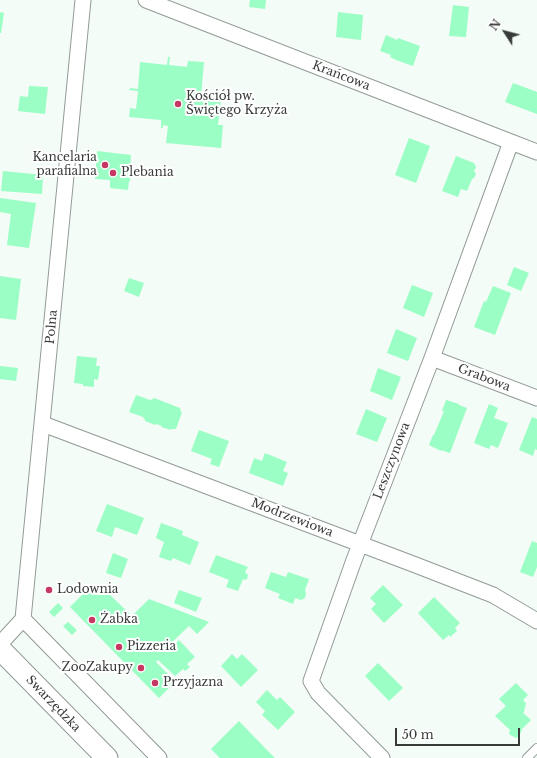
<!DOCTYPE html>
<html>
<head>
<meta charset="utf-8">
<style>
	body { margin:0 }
	#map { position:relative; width:537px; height:758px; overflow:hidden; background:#f3fcf6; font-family:"Libre Baskerville",serif }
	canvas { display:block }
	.north { position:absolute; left:485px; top:12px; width:40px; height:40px; -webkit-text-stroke:3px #fff; paint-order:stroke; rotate:306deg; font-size:11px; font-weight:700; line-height:16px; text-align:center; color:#383b39 }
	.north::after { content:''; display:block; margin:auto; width:14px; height:18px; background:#383b39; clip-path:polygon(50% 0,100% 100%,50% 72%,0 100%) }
	.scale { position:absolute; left:395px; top:728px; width:125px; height:18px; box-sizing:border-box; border:2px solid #383b39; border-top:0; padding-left:5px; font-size:12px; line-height:14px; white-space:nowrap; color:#383b39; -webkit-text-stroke:3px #fff; paint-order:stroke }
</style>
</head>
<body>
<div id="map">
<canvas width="537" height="758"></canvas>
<div class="north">N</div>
<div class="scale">50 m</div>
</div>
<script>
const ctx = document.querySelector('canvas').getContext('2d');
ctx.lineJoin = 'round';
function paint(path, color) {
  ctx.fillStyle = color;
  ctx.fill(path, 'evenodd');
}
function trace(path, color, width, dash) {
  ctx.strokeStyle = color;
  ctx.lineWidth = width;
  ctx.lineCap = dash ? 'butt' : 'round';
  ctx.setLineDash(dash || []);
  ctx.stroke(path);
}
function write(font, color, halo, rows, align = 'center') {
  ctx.font = font + ' "Libre Baskerville",serif';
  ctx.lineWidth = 4;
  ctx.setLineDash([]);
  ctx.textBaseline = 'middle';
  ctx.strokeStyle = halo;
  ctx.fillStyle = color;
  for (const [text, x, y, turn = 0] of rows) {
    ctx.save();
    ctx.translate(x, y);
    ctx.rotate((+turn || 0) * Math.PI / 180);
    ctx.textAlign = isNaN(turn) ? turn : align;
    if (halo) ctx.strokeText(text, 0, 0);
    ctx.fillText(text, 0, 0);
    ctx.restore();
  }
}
paint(new Path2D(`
	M250,0H266L265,9L249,7Z
	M453,5L469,7L466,37L449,36Z
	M0,12L4,13L1,33H0Z
	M338,12L363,15L361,40L336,37Z
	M386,35L397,40L398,38L420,46L413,66L396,60L390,57L391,55L380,51Z
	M168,57H170L169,65L187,67L188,61L204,62L201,97L221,99L218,125H223L221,148L166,143L168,126L163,125V128H161V120L129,117L130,108L136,109L138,91L129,90L130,88L138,89L140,62L167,65Z
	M513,83L537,92V114L505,102Z
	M29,86L48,87L45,114L18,111L20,96L28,97Z
	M409,138L430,146L416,183L395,175Z
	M97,151L131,155L130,181H129L128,190L110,188V180L95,179Z
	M456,156L474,163L476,167L474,171L476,174L474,178L472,179L467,191L461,189L458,197L442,191Z
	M3,171L43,175L42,194L1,191Z
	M0,198L36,203L29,248L7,245L11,214L0,212Z
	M514,267L529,273L521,291L507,285Z
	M0,276L21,279L16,320L0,318Z
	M129,278L144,283L139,297L124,291Z
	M412,285L433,293L424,317L403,308Z
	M493,286L511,293L495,335L474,327L484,301L486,302Z
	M396,329L417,338L408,361L387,353Z
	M77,356L97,358L96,366H100L98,380L94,379V387L83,386V384L74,383Z
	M0,366L18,368L16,381L0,379Z
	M378,368L401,377L392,400L370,391Z
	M136,395L150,400L153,399L154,398L180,408L181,412H182L176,429H171V430L161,427L162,426L156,424L155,425L145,421V420L143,417L129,412Z
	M446,400L459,404V405L467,408L450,453L441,450V451L429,445L433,435H434L444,411H442Z
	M489,404L498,408L494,418L508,423L498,448L491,445L489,449L474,443Z
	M366,409L387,418L377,442L356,434Z
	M532,417L537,419V450L535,449L533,456L519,450Z
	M199,430L229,441L219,467L210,464L212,459L191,451Z
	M265,453L287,462L283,471L288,473L283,486L249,473L254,458L262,461Z
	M107,504L144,518L137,535L115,527L112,537L96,531Z
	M161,523L183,531L182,535L199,542L190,565L173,558L171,561L159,557L164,542L156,538Z
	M532,541L537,543V567L533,577L520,572Z
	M113,553L128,559L121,578L106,573Z
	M216,555L248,567L245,572L248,575L247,579L245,580L243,579L238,591L226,587L229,580L209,572Z
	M271,572L286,577L288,572L309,579L305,590L306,593L305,598L301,600L295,598L293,604L278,598L280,594L265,588Z
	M383,585L403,605L384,623L371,609L376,604L370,598Z
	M90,587L98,595L104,590L110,595L132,616L149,599L209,622L197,634L189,626L166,648L169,650L179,640L195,657L187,664L190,667L185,671L183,669L175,676L158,660L156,662L168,674L166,676L173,684L159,698L70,607Z
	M179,590L202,598L196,612L174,603Z
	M434,597L460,623L455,628L457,631L450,637L449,635L443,640L418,613Z
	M58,603L63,608L54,617L49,612Z
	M68,622L77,630L72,635L63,626Z
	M232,654L237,659L242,654L258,670L241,687L221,666Z
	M378,663L403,688L389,701L365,676Z
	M516,683L528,695L523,700L526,703L524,712L523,713L531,720L522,729L521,732L517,738L512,736L509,734L510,730L495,716L506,706L499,699Z
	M267,690L277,700L280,697L295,712L278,730L262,715L265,711L256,702Z
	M239,721L265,748L275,758H220L211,749Z`), '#9bfec5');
const lane = new Path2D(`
	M527,758L537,748`);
const street = new Path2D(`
	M146,0L511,142L537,152
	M432,358L537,398
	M43,424L413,564L493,595L537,621
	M23,619L159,758
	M0,644L23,619L83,0
	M382,758L318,693L311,681L354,560L432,358L511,142`);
const secondary = new Path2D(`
	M0,649L107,758`);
trace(lane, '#929a95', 10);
trace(street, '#929a95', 17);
trace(secondary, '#929a95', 23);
trace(lane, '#fff', 8);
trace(street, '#fff', 15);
trace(secondary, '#fff', 21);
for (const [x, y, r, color] of [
	[178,104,4,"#c63761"],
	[105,165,4,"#c63761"],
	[113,173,4,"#c63761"],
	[49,590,4,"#c63761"],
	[92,620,4,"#c63761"],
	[119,647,4,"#c63761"],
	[141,668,4,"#c63761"],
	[155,683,4,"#c63761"]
]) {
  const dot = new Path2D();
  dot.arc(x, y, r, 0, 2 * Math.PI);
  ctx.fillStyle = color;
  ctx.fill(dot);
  trace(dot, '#fff', 1.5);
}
write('12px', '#383b39', '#fff', [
	["Krańcowa",341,76,21],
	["Polna",52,327,-85],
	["Grabowa",484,378,21],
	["Leszczynowa",392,461,-69],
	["Modrzewiowa",292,518,21],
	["Swarzędzka",53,704,46]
]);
write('12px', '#383b39', '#fff', [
	["Kościół pw.",186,97],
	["Świętego Krzyża",186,111],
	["Kancelaria",97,158,"right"],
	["parafialna",97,172,"right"],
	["Plebania",121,173],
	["Lodownia",57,590],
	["Żabka",100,620],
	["Pizzeria",127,647],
	["ZooZakupy",133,668,"right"],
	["Przyjazna",163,683]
], 'left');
</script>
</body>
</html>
